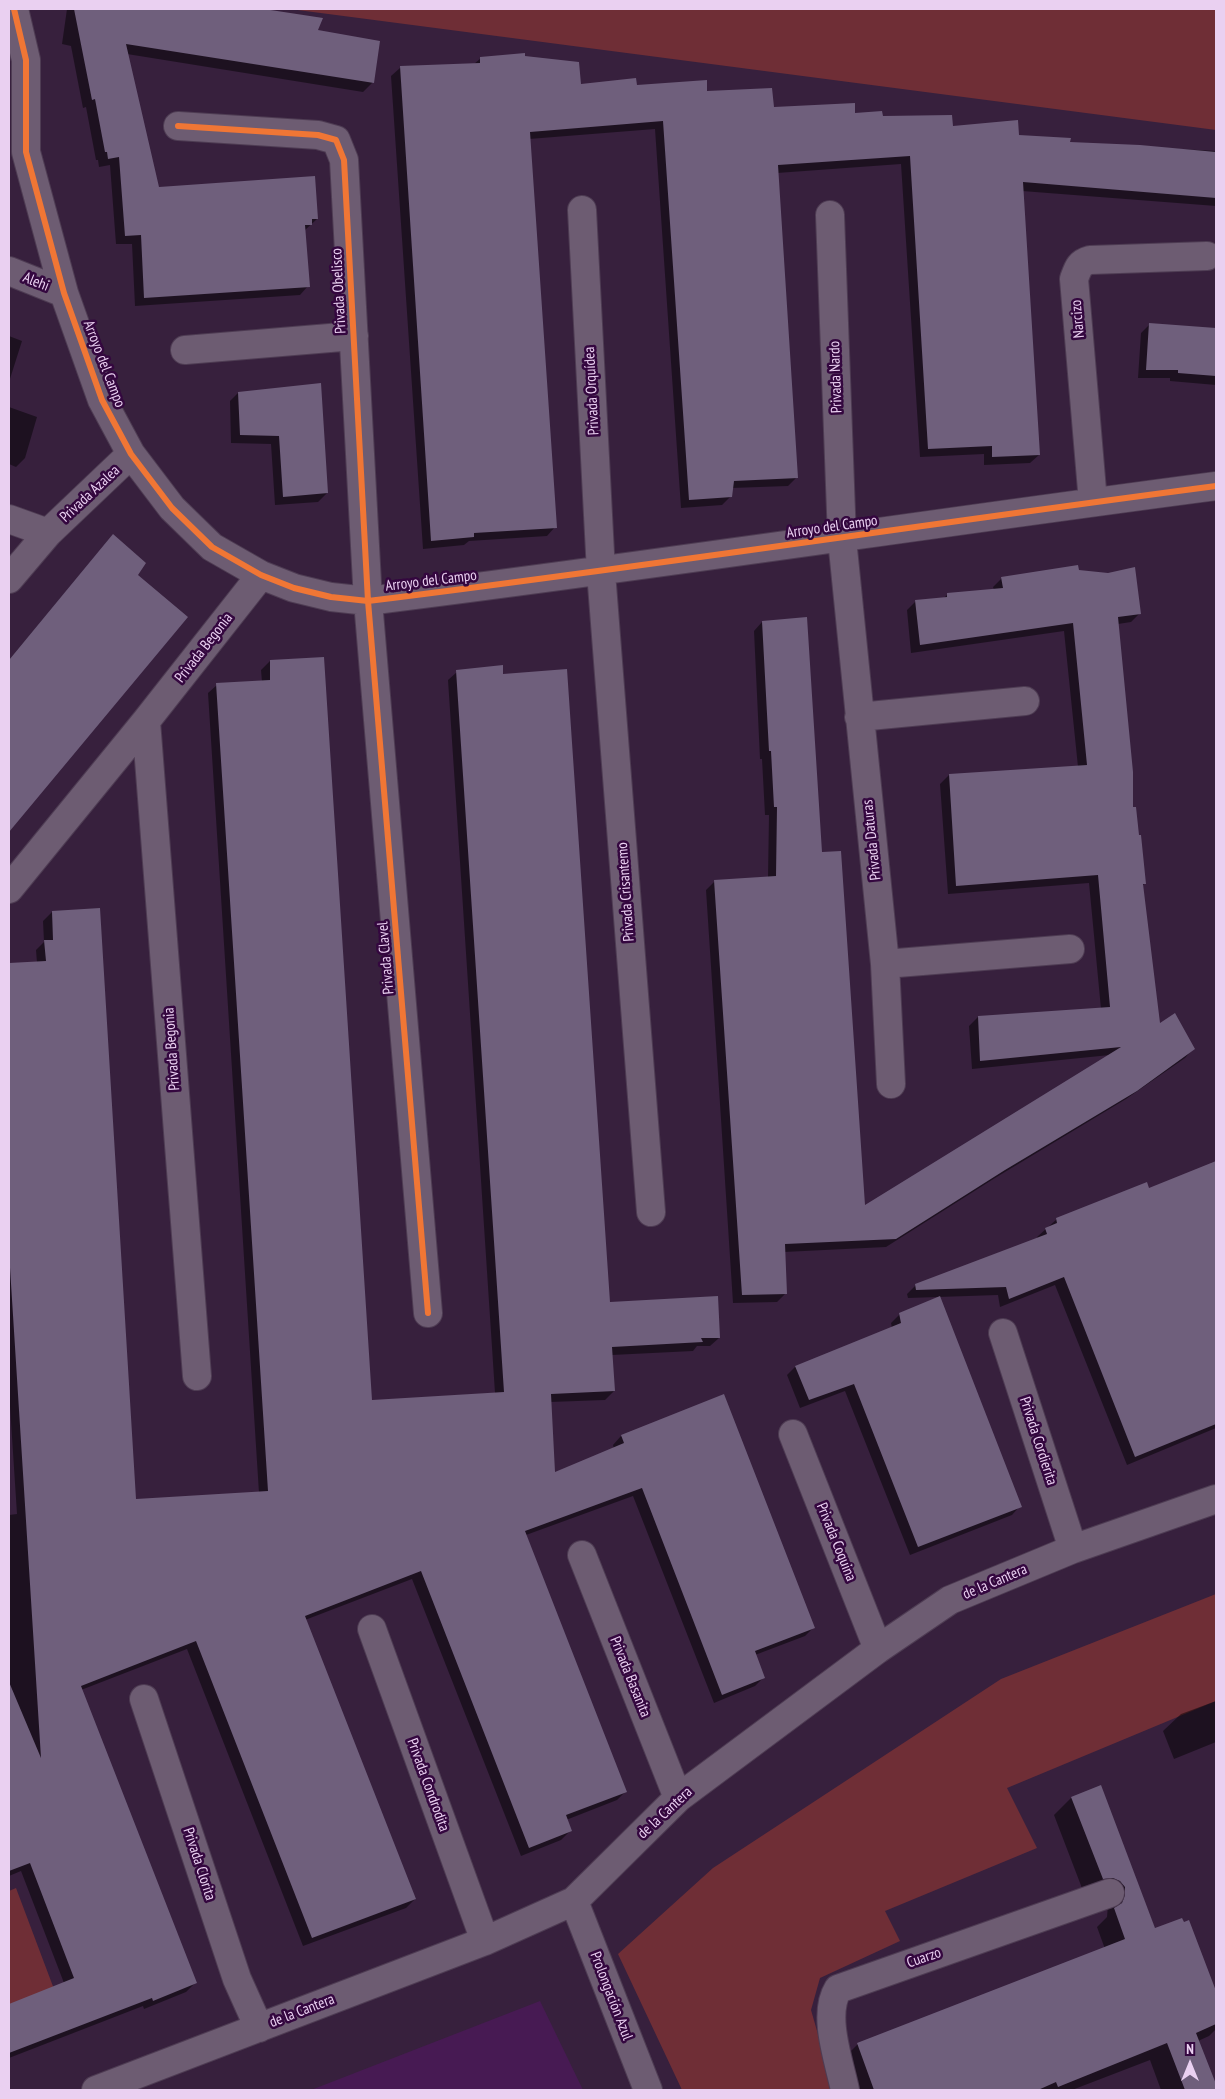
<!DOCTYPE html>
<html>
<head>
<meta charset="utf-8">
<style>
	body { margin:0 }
	#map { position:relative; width:1225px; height:2099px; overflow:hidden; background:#37203d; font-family:"PT Sans Narrow",sans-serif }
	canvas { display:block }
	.frame { position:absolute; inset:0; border:10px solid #ead0f1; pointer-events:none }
	.north { position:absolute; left:1165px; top:2039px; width:50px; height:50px; -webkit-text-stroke:4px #34073f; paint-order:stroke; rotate:0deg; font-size:14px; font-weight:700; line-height:20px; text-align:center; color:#ead0f1 }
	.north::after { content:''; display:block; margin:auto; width:18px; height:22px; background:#ead0f1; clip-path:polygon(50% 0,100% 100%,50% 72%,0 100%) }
</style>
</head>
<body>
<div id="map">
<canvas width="1225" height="2099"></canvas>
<div class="frame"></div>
<div class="north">N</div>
</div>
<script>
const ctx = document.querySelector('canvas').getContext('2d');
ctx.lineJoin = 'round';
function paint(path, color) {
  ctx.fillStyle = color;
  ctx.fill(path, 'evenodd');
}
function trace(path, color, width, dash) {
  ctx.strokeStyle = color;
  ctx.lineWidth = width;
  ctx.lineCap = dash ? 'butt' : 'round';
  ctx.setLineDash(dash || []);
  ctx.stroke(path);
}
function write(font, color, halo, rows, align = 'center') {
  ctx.font = font + ' "PT Sans Narrow",sans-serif';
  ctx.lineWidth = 5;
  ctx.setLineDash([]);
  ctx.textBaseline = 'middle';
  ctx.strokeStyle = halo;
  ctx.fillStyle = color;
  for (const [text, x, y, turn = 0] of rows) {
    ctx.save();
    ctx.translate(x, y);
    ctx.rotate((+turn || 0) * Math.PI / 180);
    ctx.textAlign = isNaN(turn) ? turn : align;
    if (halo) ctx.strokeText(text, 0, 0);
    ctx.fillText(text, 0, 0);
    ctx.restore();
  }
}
paint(new Path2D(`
	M540,2001L583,2090H311Z`), '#471a53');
paint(new Path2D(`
	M290,9H1216V130Z
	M1216,1594V1701L1007,1788L1037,1848L885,1911L900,1941L820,1978L811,2010L834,2090H682L618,1954L713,1868L1001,1679Z
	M16,1888L60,2005L9,2024V1891Z`), '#6f2e36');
paint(new Path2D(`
	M67,9H258L321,19L316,31L379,42L372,83L363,92L127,54L158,188L317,219L304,231L308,286L300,295L135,306L132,244H116L110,165L99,167L98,160H96L86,107L83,108L71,46L62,44Z
	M524,57L579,85L635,87L706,93L772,109L882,117L1069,143L1216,151V206L1022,191L1039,455L1030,463L984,465V454L920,457L901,164L777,173L797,477L788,486L732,488L731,496L722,505L681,508L655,129L529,139L555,527L547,536L469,541L464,545L423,549L391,76L400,68L474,64L481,58Z
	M1150,324L1216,330V385L1170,381V378H1138L1141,333Z
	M9,336L22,341L9,382Z
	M320,385L327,493L318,502L275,505L271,444L231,443L230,401L238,393Z
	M9,407L37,417L25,458L16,467L9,464Z
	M113,535L136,575L186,617L9,831V660Z
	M1078,571L1140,613L1131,622L1118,624L1132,809L1145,883L1142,886L1159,1025L1193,1049L1185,1058L1126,1099L995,1178L886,1247L784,1252L786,1293L777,1302L733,1303L706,890L715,881L768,877L769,815H765L762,759H760L754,631L762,622L821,853L864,1207L1110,1055L972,1069L969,1026L978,1017L1101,1009L1089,883L948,894L940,784L949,775L1078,767L1064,631L911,653L907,610L916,601L944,598L948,594L994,590L993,587L1002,578Z
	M270,661L371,1401L495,1393L448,680L457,672L502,675L608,1304L719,1338L710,1346H697L693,1351L612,1355L614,1391L605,1400L550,1402L554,1474L614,1449L613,1445L621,1436L814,1627L805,1636L755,1655L764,1677L755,1686L714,1703L633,1496L526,1535L626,1791L617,1800L566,1820L570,1831L561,1840L521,1856L412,1579L305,1620L415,1899L406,1908L303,1946L187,1649L81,1690L195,1983L186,1992L144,2009L143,2006L9,2058V2005L64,1983L21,1871L9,1876V1515L17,1514L9,1391V964L37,963L36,950L44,942L43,921L52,912L135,1501L259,1493L208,693L217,685L262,682L261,670Z
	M1216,1163V1215L1167,1234L1216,1362V1428L1127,1465L1055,1285L1000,1307L998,1295L908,1298L907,1294L916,1285L1038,1239L1037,1237L1057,1219L1148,1190Z
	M900,1314L1020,1506L1012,1515L910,1555L845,1391L800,1408L787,1375L795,1367L892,1328L891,1323Z
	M1216,1701V1742L1174,1759L1163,1731L1181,1714Z
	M1101,1787L1155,1929L1188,1922L1216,1993V2029L1209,2036L1198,2041L1216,2090H1161L1150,2060L1072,2090H851L840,2062L858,2044L1105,1949L1097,1927L1107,1917L1108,1905L1085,1896L1054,1815L1071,1798Z`), '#0007');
paint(new Path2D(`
	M74,9H264L323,18L318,30L380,41L374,83L126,44L159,187L315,176L318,219H312V225H305L310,287L144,298L141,235L125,236L119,157L108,159L107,152H105L95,99L92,100Z
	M525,53V56L579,62L581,84L636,78L637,85L707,80V91L772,88L774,107L855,103V113L882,111L883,116L952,115L953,126L1018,120L1019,135L1071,138L1070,142L1140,145L1216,152V198L1023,182L1040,455L992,457V446L928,449L910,156L778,165L798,478L734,481L732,497L689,500L663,121L530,132L557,528L474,533V537L431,541L400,66L480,63V57Z
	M1149,323L1216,328V376L1178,373V370H1146Z
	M321,383L328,493L283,497L279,436L240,435L238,392Z
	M113,534L146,563L138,575L188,617L9,832V660Z
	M1078,565L1079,570L1108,573L1135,567L1141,614L1118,617L1133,772V807H1136L1139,835H1141L1146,884H1143L1160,1023L1175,1013L1195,1049L1137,1091L1005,1170L896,1239L785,1244L787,1294L742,1295L714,880L776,876L777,807H774L771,751H769L762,621L807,617L822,852L841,851L865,1205L1121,1047L980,1061L978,1016L1110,1007L1098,875L956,886L949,774L1087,765L1073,623L920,645L915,600L947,597V593L1003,588L1001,577Z
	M324,657L372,1400L504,1392L456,670L503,665V674L567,669L610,1302L718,1296L720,1338H701L703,1342L612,1347L615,1391L551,1394L555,1472L624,1443L621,1435L724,1394L815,1628L755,1651L765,1678L722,1695L642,1488L525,1531L627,1792L566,1815L572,1831L529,1848L421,1571L305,1616L416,1899L312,1938L196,1641L81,1686L197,1983L153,2001L152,1998L9,2053V2004L74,1978L30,1863L9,1871V1682L41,1758L9,1252V963L46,961L44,940H53L52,911L100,908L136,1499L268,1491L216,683L270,680V660Z
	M1216,1161V1424L1135,1457L1064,1277L1009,1299L1006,1287L916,1290L915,1284L1047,1234L1045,1228L1057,1223L1056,1218L1147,1182L1149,1188Z
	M940,1296L1022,1507L918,1547L854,1384L809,1400L795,1366L901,1323L899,1313Z
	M1101,1785L1155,1928L1182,1918L1184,1922L1189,1920L1216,1991V2024L1196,2033L1216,2084V2090H1185L1167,2043L1058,2087L1056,2082L1038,2090H874L857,2043L1125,1939L1114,1908L1122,1903L1125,1895V1887L1120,1881L1113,1878L1103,1879L1071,1797Z`), '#6f5f7c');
const minor = new Path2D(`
	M14,9L26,60V152L64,293L102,400L131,454L172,508L212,547L261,575L294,588L331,597L368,601C651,566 933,523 1216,486
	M178,126L318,135L336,140L344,160L368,601L428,1313
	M582,210L601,572L651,1212
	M830,215L842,539L885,964L891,1084
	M9,271L64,293
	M185,350L354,336
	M1093,502L1074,279C1078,268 1079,263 1090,260L1207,256
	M9,519L48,533
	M9,579L48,533L131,454
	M859,717L1025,701
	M146,721L197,1376
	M9,889L146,721L261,575
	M885,964L1070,949
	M1003,1333L1073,1549
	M793,1434L878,1649
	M582,1555L678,1798
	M372,1629L485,1941
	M144,1699L237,1979L259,2028
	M574,1901L648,2090
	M96,2090L485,1941L574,1901L678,1798L878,1649L950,1600L1073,1549L1216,1499
	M845,2090C839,2061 822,2015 838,1989L1110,1893`);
trace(minor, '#4e3c53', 30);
trace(minor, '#6d5c72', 28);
trace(new Path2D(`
	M14,9L26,60V152L64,293L102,400L131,454L172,508L212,547L261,575L294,588L331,597L368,601C651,566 933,523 1216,486
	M178,126L318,135L336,140L344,160L368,601L428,1313`), '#f07635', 6);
write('15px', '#ead0f1', '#34073f', [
	["Alehi",36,282,22],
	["Privada Obelisco",339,291,-93],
	["Narcizo",1078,319,-95],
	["Arroyo del Campo",104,364,69],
	["Privada Nardo",836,377,-92],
	["Privada Orquídea",592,391,-93],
	["Privada Azalea",90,494,-43],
	["Arroyo del Campo",832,527,-8],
	["Arroyo del Campo",431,581,-7],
	["Privada Begonia",204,648,-52],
	["Privada Daturas",872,840,-96],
	["Privada Crisantemo",626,892,-94],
	["Privada Clavel",386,958,-95],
	["Privada Begonia",172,1049,-94],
	["Privada Cordierita",1038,1441,72],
	["Privada Coquina",836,1542,68],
	["de la Cantera",995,1582,-23],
	["Privada Basanita",630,1677,68],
	["Privada Condrodita",428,1785,70],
	["de la Cantera",665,1813,-43],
	["Privada Clorita",199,1864,72],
	["Cuarzo",924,1958,-19],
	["Prolongación Azul",611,1996,69],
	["de la Cantera",302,2011,-21]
]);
</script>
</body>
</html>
